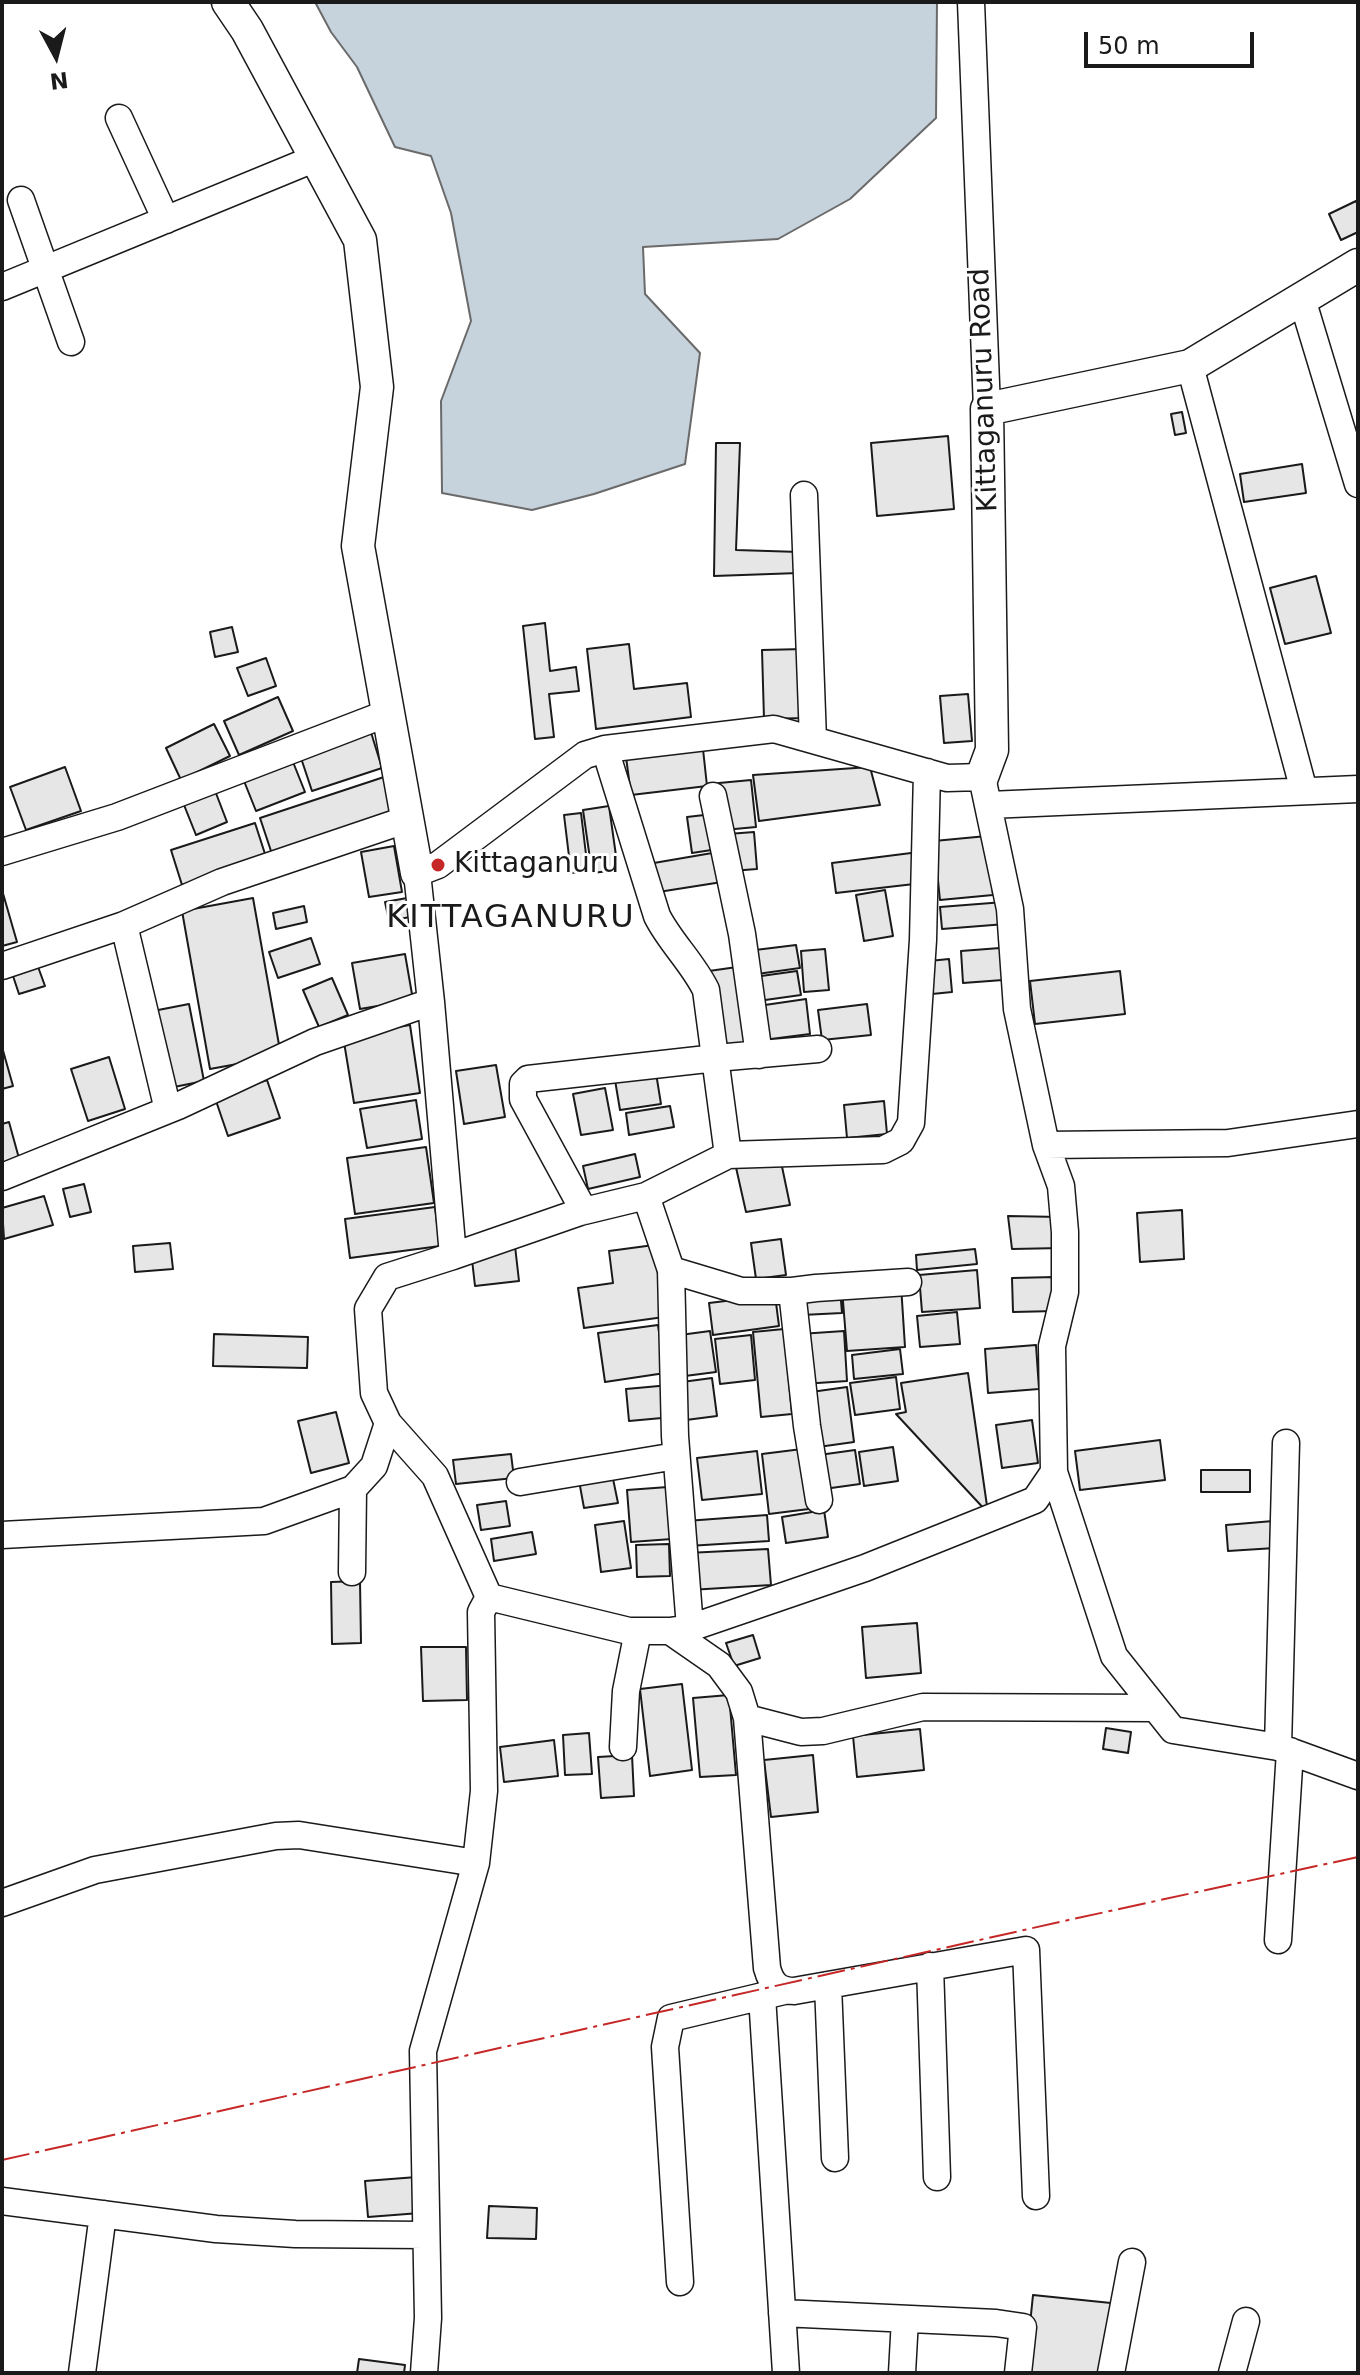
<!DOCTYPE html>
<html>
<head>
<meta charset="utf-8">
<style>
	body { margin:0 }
	#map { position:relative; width:1360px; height:2375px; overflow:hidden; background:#fff; font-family:"DejaVu Sans",sans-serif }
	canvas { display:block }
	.frame { position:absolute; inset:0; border:4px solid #1a1a1a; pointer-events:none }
	.north { position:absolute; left:16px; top:16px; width:80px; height:80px; -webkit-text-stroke:6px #fff; paint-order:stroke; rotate:173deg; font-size:22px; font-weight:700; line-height:32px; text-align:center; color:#1a1a1a }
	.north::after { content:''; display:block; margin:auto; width:28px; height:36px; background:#1a1a1a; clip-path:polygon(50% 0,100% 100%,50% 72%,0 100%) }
	.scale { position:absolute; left:1084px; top:32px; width:170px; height:36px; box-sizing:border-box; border:4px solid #1a1a1a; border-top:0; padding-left:10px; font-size:24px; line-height:28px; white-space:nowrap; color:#1a1a1a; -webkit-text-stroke:6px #fff; paint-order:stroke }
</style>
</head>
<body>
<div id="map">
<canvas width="1360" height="2375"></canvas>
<div class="frame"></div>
<div class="north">N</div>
<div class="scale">50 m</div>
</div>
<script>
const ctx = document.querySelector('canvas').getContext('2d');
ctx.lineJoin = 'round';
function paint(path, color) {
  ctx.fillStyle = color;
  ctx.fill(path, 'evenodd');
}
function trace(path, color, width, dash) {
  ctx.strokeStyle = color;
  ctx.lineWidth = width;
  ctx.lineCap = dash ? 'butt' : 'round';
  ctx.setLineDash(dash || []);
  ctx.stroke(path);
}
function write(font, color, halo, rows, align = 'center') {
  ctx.font = font + ' "DejaVu Sans",sans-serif';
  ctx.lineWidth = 6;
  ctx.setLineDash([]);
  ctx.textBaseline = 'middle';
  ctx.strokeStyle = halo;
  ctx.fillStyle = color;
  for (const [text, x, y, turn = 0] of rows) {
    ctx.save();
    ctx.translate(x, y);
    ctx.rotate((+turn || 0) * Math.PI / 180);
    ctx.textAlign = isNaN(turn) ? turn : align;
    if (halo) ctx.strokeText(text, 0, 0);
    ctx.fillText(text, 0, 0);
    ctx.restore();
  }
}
const water = new Path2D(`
	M315,2H937L936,118L850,199L778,239L643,247L645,294L700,353L685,464L594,494L532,510L442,493L441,401L471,321L451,213L431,156L395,147L357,67L331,32Z`);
paint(water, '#c6d2dc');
trace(water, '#6a6a6a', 2);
const building = new Path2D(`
	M1356,201L1358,206V232L1341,240L1329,214Z
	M1182,412L1186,433L1175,435L1171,414Z
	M948,436L954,509L877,516L871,443Z
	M716,443H740L736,550L800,552L799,573L714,576Z
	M1302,464L1306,493L1244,502L1240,474Z
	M1316,576L1331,633L1285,644L1270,588Z
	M545,623L550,671L576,667L579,691L549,694L554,737L535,739L523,626Z
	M232,627L238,652L215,657L210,632Z
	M629,644L634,689L687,683L691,717L596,729L587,649Z
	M804,649L806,718L764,719L762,650Z
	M266,658L276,686L248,696L237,668Z
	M968,694L972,741L944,743L940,696Z
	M278,697L293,731L239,755L224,721Z
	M214,724L230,756L181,780L166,748Z
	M369,726L382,768L312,791L298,749Z
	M703,749L707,786L631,795L626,757Z
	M291,757L305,792L256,811L242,776Z
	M65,767L81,811L26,830L10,787Z
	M870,767L880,805L759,821L753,775Z
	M387,776L401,818L274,860L260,818Z
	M751,780L756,827L724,830L719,783Z
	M214,788L227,822L196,835L182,800Z
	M609,806L618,870L592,873L583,810Z
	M581,813L588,871L571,873L564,815Z
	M713,814L718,849L692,853L687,817Z
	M255,823L266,857L182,885L171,850Z
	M754,832L757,869L731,871L728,834Z
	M987,836L993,895L940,900L934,841Z
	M394,846L402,892L369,897L361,852Z
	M718,852L722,882L652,893L648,864Z
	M919,852L923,883L836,893L832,863Z
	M2,890L17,942L2,946Z
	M885,890L893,936L864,941L856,895Z
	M253,898L281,1056L210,1069L182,911Z
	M407,898L410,917L389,921L385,902Z
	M1004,902L1006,924L942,929L940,907Z
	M304,906L307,922L276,929L273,913Z
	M311,938L320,964L278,978L269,952Z
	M796,945L800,968L750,975L747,951Z
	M1000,948L1003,980L963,983L961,951Z
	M825,949L829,990L804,992L801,951Z
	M405,954L413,1000L360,1009L352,963Z
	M949,959L952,992L932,994L929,961Z
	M37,964L45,986L19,994L12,973Z
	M737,967L748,1044L720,1048L709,971Z
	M797,971L801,995L758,1001L754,977Z
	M1120,971L1125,1014L1035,1024L1030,981Z
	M332,978L348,1015L319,1027L303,990Z
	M806,999L810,1034L763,1040L758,1006Z
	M189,1004L204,1081L169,1088L153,1011Z
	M867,1004L871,1035L822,1040L818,1010Z
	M410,1025L420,1093L354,1103L343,1036Z
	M2,1047L13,1086L2,1089Z
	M109,1057L125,1109L88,1121L71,1069Z
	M496,1065L505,1117L464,1124L456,1071Z
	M656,1073L661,1104L620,1110L615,1080Z
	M267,1080L280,1118L228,1136L215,1098Z
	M605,1088L613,1130L581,1135L573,1094Z
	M416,1100L422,1139L367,1148L360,1109Z
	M884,1101L887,1134L847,1138L844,1105Z
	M670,1106L674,1127L629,1135L626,1113Z
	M9,1122L20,1162L2,1167V1124Z
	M426,1147L434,1203L355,1214L347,1158Z
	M635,1154L640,1177L588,1189L583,1166Z
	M780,1157L790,1205L746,1212L735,1163Z
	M84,1184L91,1212L70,1217L63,1189Z
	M44,1196L53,1225L4,1239L2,1208Z
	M435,1207L440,1246L350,1258L345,1219Z
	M1182,1210L1184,1259L1140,1262L1137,1213Z
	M1008,1216L1061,1217L1062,1248L1012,1249Z
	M781,1239L786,1275L756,1279L751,1243Z
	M170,1243L173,1269L135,1272L133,1246Z
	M654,1245L664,1317L584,1328L578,1288L613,1283L609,1251Z
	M515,1246L519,1281L475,1286L471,1251Z
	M975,1249L977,1264L917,1270L916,1255Z
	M977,1270L980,1308L922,1312L919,1275Z
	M1055,1277L1056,1311L1013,1312L1012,1278Z
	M901,1285L905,1347L847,1351L842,1289Z
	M840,1289L842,1313L802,1315L800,1291Z
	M775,1295L779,1326L713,1335L709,1303Z
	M957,1312L960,1344L920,1347L917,1316Z
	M658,1325L665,1373L605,1382L598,1333Z
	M784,1329L792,1414L761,1417L753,1332Z
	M710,1331L716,1372L685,1376L680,1335Z
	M844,1331L847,1381L803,1384L800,1334Z
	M214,1334L308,1337L307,1368L213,1366Z
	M751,1335L755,1380L720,1384L715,1339Z
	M1036,1345L1039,1389L988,1393L985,1349Z
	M900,1349L903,1374L854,1379L852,1355Z
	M968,1373L988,1513L896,1414L906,1412L901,1383Z
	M896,1377L900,1409L855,1415L850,1383Z
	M712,1378L717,1416L686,1420L682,1382Z
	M670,1385L673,1417L629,1421L626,1389Z
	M847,1387L854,1442L811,1448L804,1393Z
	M336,1412L349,1463L311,1473L298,1421Z
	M1032,1420L1038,1463L1002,1468L996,1425Z
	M1160,1440L1165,1480L1080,1490L1075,1451Z
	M893,1447L898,1481L864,1486L859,1452Z
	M810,1448L817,1508L769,1514L762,1454Z
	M855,1450L860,1484L824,1489L819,1455Z
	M757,1451L762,1494L702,1500L697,1458Z
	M511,1454L514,1478L456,1484L453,1460Z
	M611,1469L618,1503L584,1508L578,1475Z
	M1201,1470H1250V1492H1201Z
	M668,1487L672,1539L631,1542L627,1490Z
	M506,1501L510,1526L481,1530L477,1505Z
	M824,1510L828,1537L786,1543L782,1517Z
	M767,1515L769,1541L688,1546L686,1521Z
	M624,1521L631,1568L601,1572L595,1525Z
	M1273,1521L1275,1548L1228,1551L1226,1525Z
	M532,1532L536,1554L494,1561L491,1539Z
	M669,1544L670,1576L637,1577L636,1545Z
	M768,1549L771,1585L690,1590L687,1553Z
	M360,1581L361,1643L332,1644L331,1582Z
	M917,1623L921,1673L866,1678L862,1627Z
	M753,1635L760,1658L734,1666L726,1643Z
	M421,1647H466L467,1700L423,1701Z
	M682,1684L692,1770L650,1776L640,1689Z
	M729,1695L736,1775L700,1777L693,1698Z
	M1106,1728L1131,1732L1128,1753L1103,1749Z
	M920,1729L924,1770L857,1777L853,1736Z
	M589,1733L592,1774L565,1775L563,1735Z
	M554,1740L558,1776L504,1782L500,1747Z
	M632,1755L634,1796L601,1798L598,1757Z
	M813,1755L818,1812L771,1817L764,1760Z
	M417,2177L420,2213L368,2217L365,2181Z
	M489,2206L537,2208L536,2239L487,2238Z
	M1033,2295L1111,2303L1104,2373H1025Z
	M359,2359L405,2365L404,2373H357Z`);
paint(building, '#e6e6e6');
trace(building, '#1a1a1a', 2);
const minor = new Path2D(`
	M971,2L987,409
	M119,118L166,220
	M21,200L71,342
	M2,287L316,158
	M1302,299L1358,484
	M1190,366L1304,791
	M804,495L813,740
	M774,729L947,778L982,777L1010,909L1017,1009L1046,1145L1061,1186L1065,1232V1292L1052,1346L1054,1472L1035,1500L865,1568L690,1628L670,1631H629L489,1597L435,1476L388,1423L374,1393L368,1309L387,1277L453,1256L431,1002L417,873L438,865L585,755L605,749Z
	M605,749L657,916C670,942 693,963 706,990L728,1155
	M713,796L742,934L759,1055
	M989,805L1358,789
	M2,852L117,817L388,713
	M124,925L168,1110
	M2,966L124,925L222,882L408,819
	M1046,1145L1228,1143L1358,1124
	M2,1177L178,1106L315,1042L431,1002
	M646,1196L671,1270L675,1436L690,1628
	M584,1211L523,1099V1084L528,1079L716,1058L818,1049
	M453,1256L580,1212L646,1196L728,1155L883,1150L901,1141L911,1123L923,940L927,772
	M671,1270L741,1291H792L816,1288L908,1282
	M792,1291L807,1426L819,1500
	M1054,1472L1114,1656L1173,1730L1278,1747L1358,1776
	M520,1482L676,1456
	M2,1535L264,1521L353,1489L374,1466L388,1423
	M352,1572L353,1489
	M670,1631L719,1665L739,1692L747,1718L767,1968C771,1983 778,1991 794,1991L1026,1950L1036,2196
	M747,1718L801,1732L823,1731L923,1707L1155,1708
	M623,1747L626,1691L638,1631
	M1278,1747L1286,1443
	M2,1903L95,1870L276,1836L299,1835L476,1863
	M1278,1940L1290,1751
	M930,1966L937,2177
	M828,1985L835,2158
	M762,1996L786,2373
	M2,2201L216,2229L295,2234L425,2235
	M680,2282L665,2047L671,2018L784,1991
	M782,2313L996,2323L1023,2327L1018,2373
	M82,2373L103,2214
	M424,2373L428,2318L423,2051L476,1863L484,1791L481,1612L489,1597
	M902,2373L905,2319
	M1111,2373L1132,2262
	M1232,2373L1246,2321`);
const major = new Path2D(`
	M228,2L247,30L360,240L377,387L358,546L417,873
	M982,777L992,750L987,409L1190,366L1358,265`);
trace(minor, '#1a1a1a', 29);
trace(major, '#1a1a1a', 35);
trace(minor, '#fff', 26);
trace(major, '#fff', 32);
trace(new Path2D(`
	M2,2160L1064,1921L1358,1857`), '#c62828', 2, [28, 6, 4, 6]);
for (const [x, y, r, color] of [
	[438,865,8,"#c62828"]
]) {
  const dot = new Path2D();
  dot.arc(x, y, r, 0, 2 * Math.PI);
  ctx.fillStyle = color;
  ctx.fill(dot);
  trace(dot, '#fff', 3);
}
write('28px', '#1a1a1a', '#fff', [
	["Kittaganuru Road",985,390,-92]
]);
write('28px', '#1a1a1a', '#fff', [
	["Kittaganuru",454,865]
], 'left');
ctx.letterSpacing = '2px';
write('32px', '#1a1a1a', '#fff', [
	["KITTAGANURU",511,919]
]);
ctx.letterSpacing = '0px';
</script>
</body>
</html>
